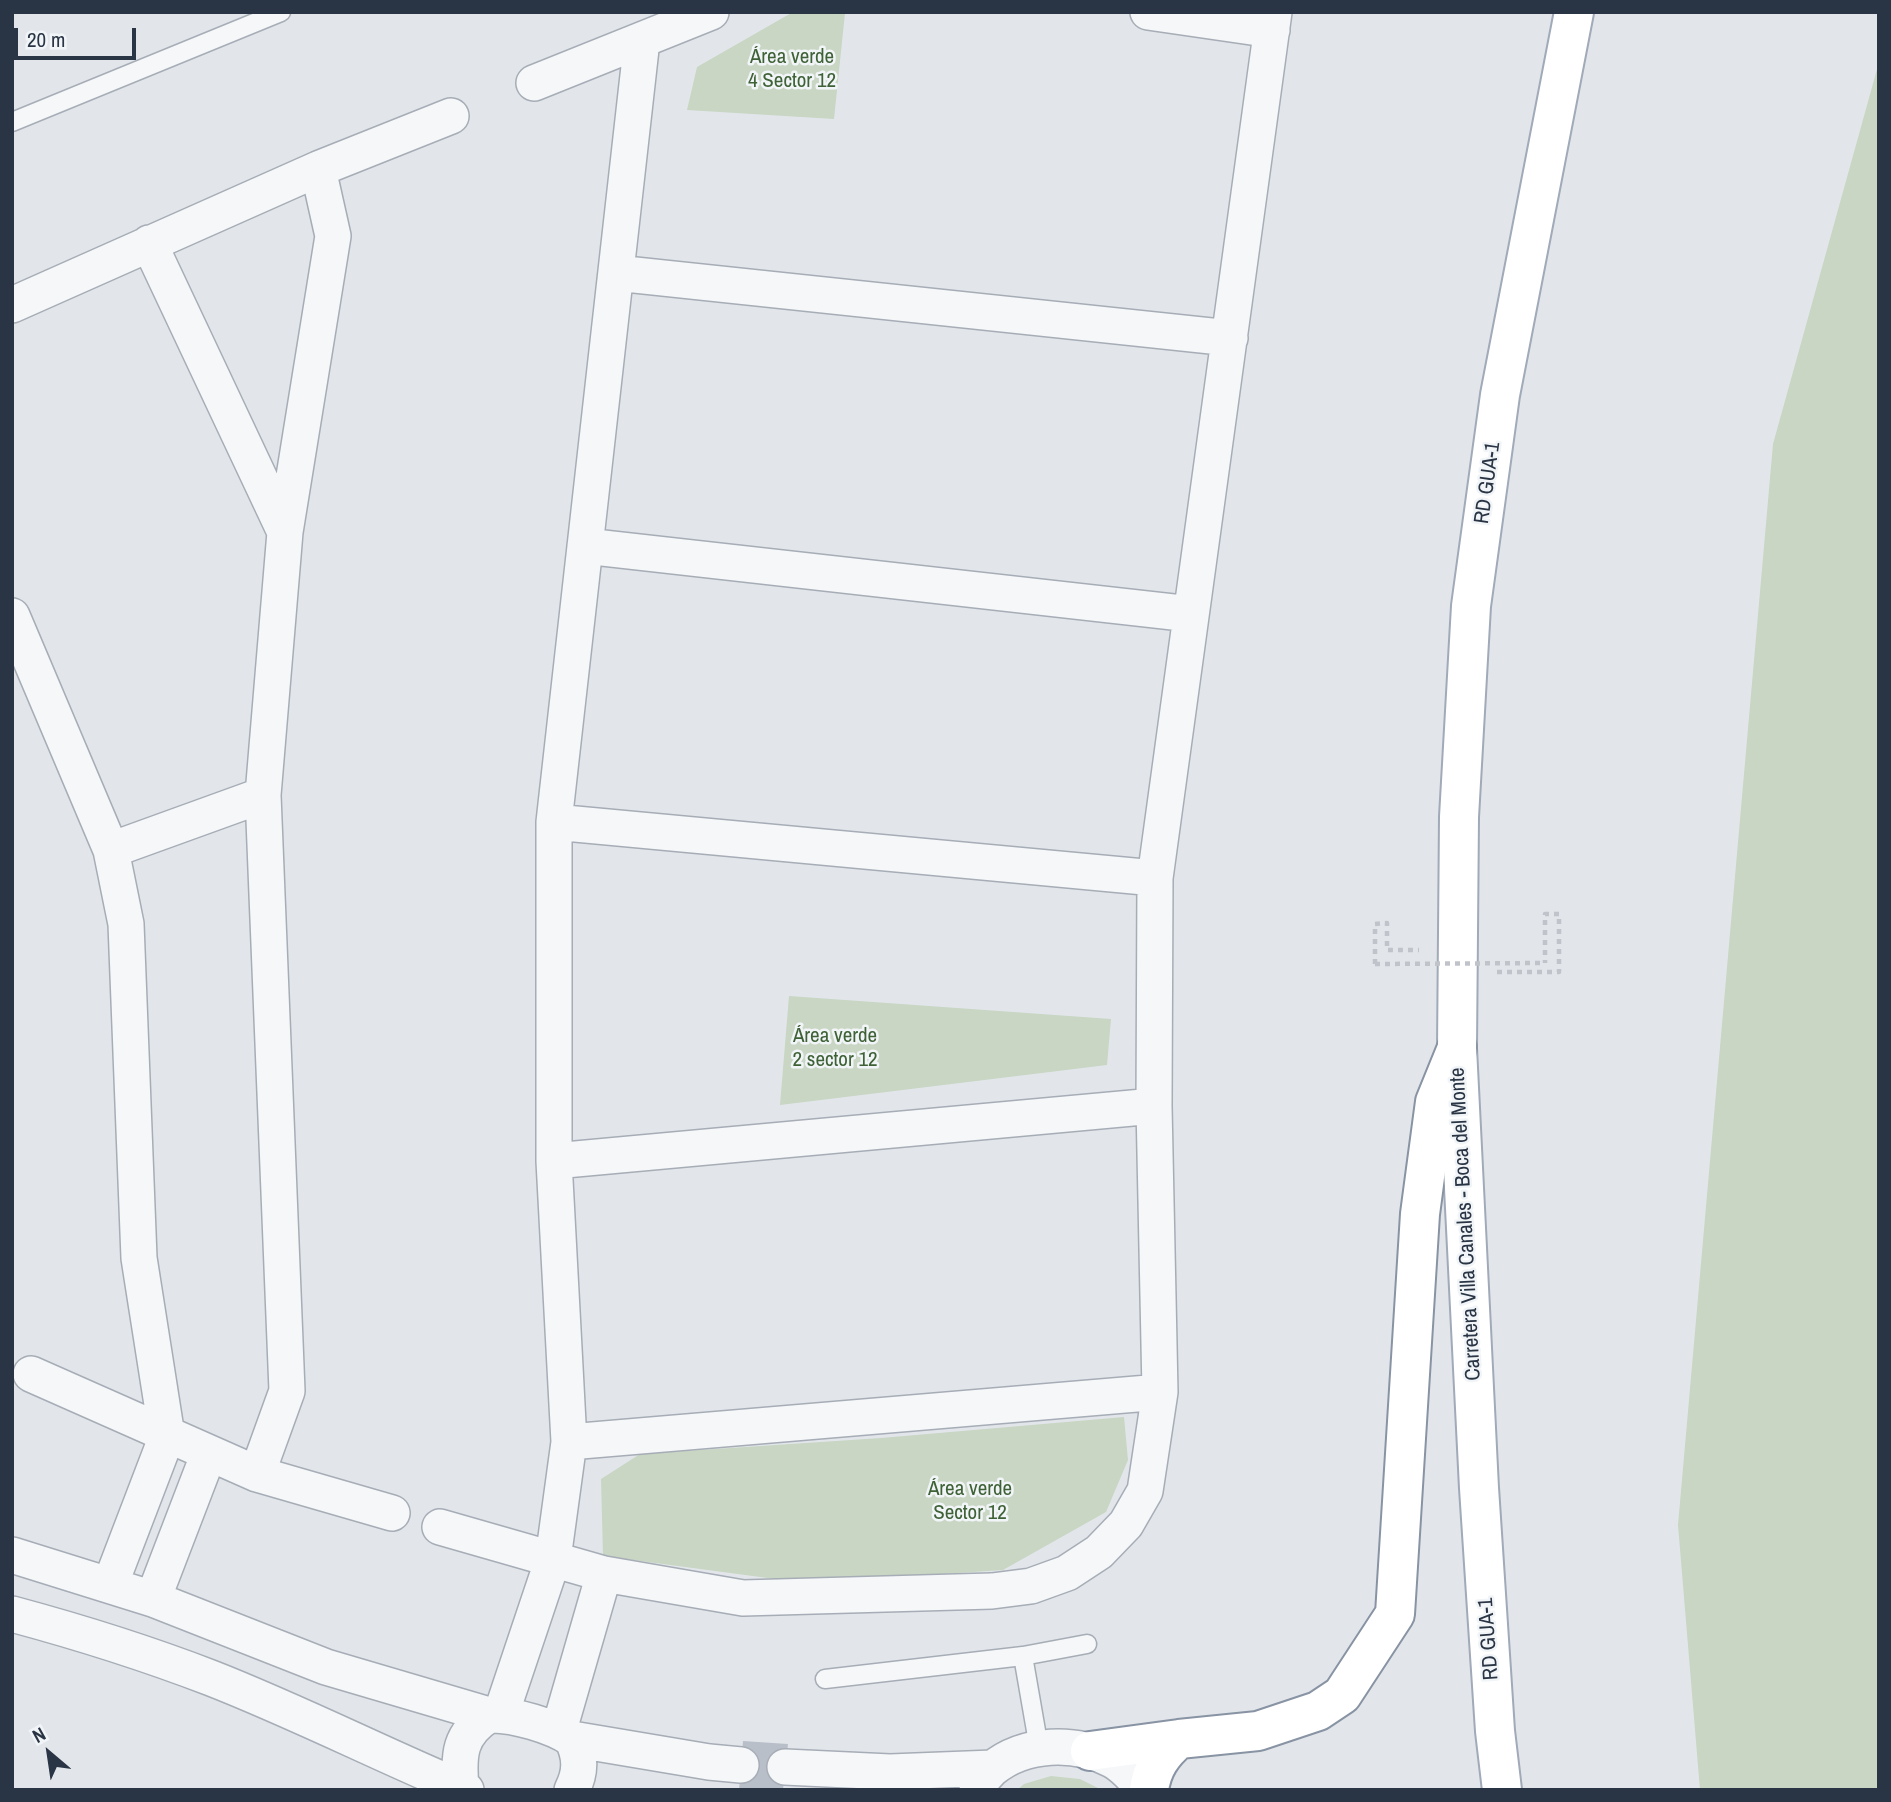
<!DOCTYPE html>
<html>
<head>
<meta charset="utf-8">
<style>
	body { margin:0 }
	#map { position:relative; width:1891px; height:1802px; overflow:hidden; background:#e2e6eb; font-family:"Archivo Narrow",sans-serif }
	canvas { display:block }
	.frame { position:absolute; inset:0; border:14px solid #293444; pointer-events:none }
	.north { position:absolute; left:14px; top:1718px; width:70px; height:70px; -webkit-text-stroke:5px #f2f5f8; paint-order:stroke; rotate:331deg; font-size:19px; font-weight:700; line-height:28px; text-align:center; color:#293444 }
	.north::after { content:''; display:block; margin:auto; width:24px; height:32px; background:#293444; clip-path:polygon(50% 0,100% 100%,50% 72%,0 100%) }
	.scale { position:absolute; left:14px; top:28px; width:122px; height:32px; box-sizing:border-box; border:4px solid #293444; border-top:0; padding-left:9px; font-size:21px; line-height:24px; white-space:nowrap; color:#293444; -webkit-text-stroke:5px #f2f5f8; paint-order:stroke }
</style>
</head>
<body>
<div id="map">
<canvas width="1891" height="1802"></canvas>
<div class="frame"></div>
<div class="north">N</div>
<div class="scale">20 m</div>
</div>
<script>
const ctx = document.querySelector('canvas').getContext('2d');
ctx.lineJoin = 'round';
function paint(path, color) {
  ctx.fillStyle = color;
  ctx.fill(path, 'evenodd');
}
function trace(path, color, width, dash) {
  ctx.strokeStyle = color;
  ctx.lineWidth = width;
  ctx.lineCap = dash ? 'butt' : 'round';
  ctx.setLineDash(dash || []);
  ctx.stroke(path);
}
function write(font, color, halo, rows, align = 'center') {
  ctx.font = font + ' "Archivo Narrow",sans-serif';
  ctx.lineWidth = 5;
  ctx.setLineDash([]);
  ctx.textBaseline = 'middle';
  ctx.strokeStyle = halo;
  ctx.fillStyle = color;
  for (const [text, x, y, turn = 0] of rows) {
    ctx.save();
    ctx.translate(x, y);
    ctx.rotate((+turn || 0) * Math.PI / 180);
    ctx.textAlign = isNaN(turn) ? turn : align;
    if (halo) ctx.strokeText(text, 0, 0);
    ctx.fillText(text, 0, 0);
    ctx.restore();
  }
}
paint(new Path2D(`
	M793,12L845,13L834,119L687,110L697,67Z
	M1879,62V1790H1700L1678,1525L1773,444Z
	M789,996L1111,1019L1107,1065L780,1105Z
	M1124,1417L1128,1460L1106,1512L1003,1570L805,1583L603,1556L601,1479L640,1454L881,1438Z
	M1051,1776L1080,1779L1102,1790H1017L1024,1784Z`), '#c8d6c3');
paint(new Path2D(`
	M743,1741L788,1744L783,1790H739Z`), '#b9bfc9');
const service = new Path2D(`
	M12,122L281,12
	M1023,1656L1039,1748
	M825,1679L1023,1656L1087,1644`);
const minor = new Path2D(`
	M1148,12L1272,30
	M534,83L711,12
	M149,243L285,532
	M616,273L1230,338
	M12,305L318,169L451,116
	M585,546L1191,614
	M12,616L111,850L126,924L139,1258L167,1436L110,1585
	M554,822L1155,878
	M111,850L263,795
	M554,1161L1154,1106
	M31,1374L257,1474L392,1513
	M569,1442L1160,1392
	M257,1474L287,1391L263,795L285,532L333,236L318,169
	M440,1527L604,1574L743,1598L992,1591L1031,1586L1067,1573L1099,1552L1126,1524L1145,1491L1160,1392L1154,1106L1155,878L1274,12
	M12,1555L153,1599L326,1667L489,1715C513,1714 553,1726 572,1739L709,1762L741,1765
	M153,1599L209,1453
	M12,1614C79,1632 146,1653 211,1678C298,1712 380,1754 466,1790
	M501,1714L553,1559L569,1442L554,1161V822L642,40
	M559,1730L604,1574
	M572,1739C581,1757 581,1772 572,1790
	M785,1767L890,1772L993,1768
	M977,1785C982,1780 987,1774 992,1769C1025,1742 1075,1741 1112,1760C1125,1767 1135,1779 1144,1790
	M461,1788C458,1755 459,1734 489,1715`);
const primary = new Path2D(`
	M1502,1790L1495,1731L1479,1488L1457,1048L1459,817L1471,606L1500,395L1574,12`);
const trunk = new Path2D(`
	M1090,1751L1179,1739L1258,1731L1318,1711L1342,1695L1395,1614L1420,1214L1435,1102L1457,1048
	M1149,1790C1152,1768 1162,1753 1179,1739`);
trace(service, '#a7adb6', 21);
trace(minor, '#a7adb6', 38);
trace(primary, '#a1aab8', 42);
trace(trunk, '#8893a3', 42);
trace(new Path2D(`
	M1375,964V924L1387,923V950H1419
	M1497,972H1559V914H1545V963`), '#c0c4ca', 4.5, [5, 5]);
trace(service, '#f5f7f9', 18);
trace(minor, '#f5f7f9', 35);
trace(primary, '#fff', 38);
trace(trunk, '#fff', 38);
trace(new Path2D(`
	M1375,964L1545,963`), '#c0c4ca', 4.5, [5, 5]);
write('21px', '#3e6135', '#f2f5f8', [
	["Área verde",792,57],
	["4 Sector 12",792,81],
	["Área verde",835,1036],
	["2 sector 12",835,1060],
	["Área verde",970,1489],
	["Sector 12",970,1513]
]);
write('21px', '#293444', '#f2f5f8', [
	["RD GUA-1",1488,483,-82],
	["Carretera Villa Canales - Boca del Monte",1466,1224,-93],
	["RD GUA-1",1489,1639,-94]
]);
</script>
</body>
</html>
